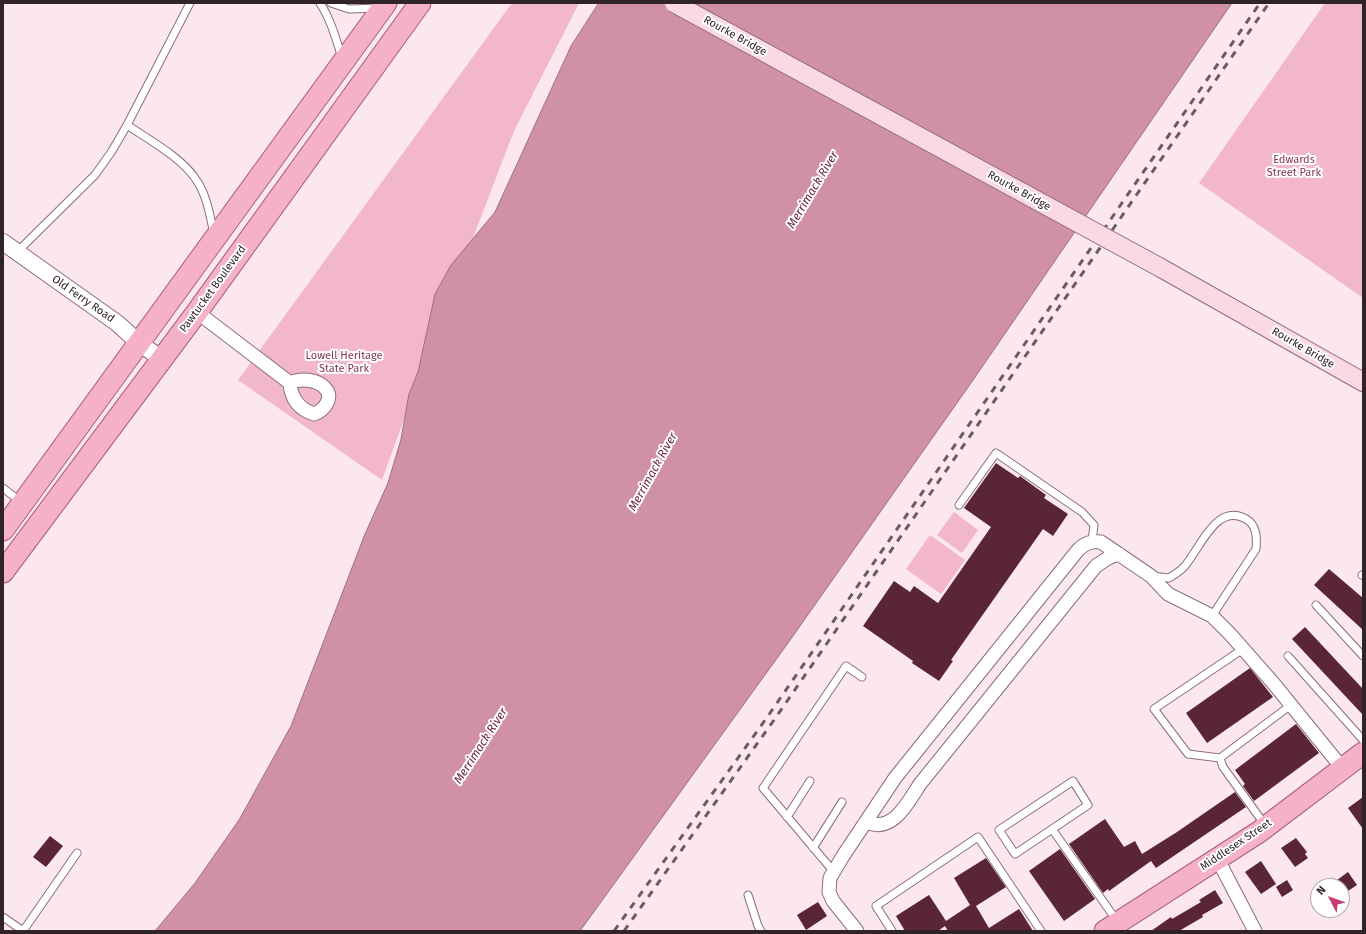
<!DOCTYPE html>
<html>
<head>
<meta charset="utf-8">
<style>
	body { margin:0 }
	#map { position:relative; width:1366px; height:934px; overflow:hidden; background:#fbe7ed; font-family:"Fira Sans",sans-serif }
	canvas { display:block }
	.frame { position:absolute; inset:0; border:4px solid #312428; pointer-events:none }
	.north { position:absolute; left:1310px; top:878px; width:40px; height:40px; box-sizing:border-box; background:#fff; border:1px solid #ada7a9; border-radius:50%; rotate:311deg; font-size:11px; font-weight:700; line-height:16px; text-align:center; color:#312428 }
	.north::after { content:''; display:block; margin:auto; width:14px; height:18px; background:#c53c77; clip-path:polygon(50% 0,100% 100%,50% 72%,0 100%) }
</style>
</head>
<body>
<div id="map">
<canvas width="1366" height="934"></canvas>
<div class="frame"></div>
<div class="north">N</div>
</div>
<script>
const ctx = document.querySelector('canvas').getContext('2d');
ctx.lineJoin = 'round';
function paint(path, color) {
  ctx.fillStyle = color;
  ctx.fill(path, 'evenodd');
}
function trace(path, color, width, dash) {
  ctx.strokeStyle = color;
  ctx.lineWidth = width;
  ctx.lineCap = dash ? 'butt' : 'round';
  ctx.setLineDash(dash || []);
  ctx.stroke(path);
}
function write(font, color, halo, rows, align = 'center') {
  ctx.font = font + ' "Fira Sans",sans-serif';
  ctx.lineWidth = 4;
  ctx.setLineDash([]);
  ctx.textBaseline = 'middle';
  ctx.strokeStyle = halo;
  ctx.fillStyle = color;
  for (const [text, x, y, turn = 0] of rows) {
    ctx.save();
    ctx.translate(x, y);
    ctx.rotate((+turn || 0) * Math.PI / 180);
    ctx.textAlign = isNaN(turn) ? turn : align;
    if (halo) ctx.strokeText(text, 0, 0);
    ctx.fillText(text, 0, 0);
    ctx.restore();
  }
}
paint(new Path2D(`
	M512,3H579L514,131L415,389L382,480L238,380Z
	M1325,3H1363V298L1199,183Z
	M954,512L978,530L962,553L937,535Z
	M930,535L965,560L941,594L906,569Z`), '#f2b7c9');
const water = new Path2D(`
	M599,3H1232L971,383L788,643L580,931H155L195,883L239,820L291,726L365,534L388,483L401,439L409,394L418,372L435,294L451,265L495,212L571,46Z`);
paint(water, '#d090a5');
trace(water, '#a07080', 1);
paint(new Path2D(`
	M996,463L1018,478L1020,476L1046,495L1044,498L1068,514L1053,536L1043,529L951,660L953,661L939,681L912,663L913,661L863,626L894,581L910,592L914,586L938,603L991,527L964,508Z
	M1329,569L1363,598V630L1314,585Z
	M1305,627L1363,689V715L1292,639Z
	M1250,668L1273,697L1207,743L1186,713Z
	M1296,724L1319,753L1254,801L1243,786L1245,784L1235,770Z
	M1235,792L1246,807L1156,868L1151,861L1109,891L1108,889L1103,893L1069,844L1105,819L1124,847L1135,841L1142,854L1177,832Z
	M1363,797V829L1348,808Z
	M50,836L63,846L46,867L33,857Z
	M1296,838L1307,852L1305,854L1308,858L1295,867L1281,848Z
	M1060,849L1095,899L1064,921L1029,871Z
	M986,858L1006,887L976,906L989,928L1019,909L1033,931H948L945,926L938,931H905L896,916L929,895L946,921L970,905L954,878Z
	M1261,861L1276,884L1261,894L1245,872Z
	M1348,872L1357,885L1342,895V886H1329Z
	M1287,880L1293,890L1282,897L1276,887Z
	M1215,890L1223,903L1202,915L1203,917L1179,931H1151L1171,917L1172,919L1201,902L1199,900Z
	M818,902L827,916L806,930L797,915Z`), '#5a2539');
const service = new Path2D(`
	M320,3C331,20 336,39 342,58
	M331,3L349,9L378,8
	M127,125C149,140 183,158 197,181C207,196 210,216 214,234
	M17,252L95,175L112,151L127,125L190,3
	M3,488L21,502
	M959,505L996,453L1082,512L1094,525L1092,541
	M1362,575H1363
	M1152,576L1169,578C1174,575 1180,571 1184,567C1200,549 1216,502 1246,519C1257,525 1257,538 1256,549L1212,616
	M1316,605L1363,656
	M1288,656L1363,740
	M1220,758L1188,754L1154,709L1243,649
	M1073,781L1088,805L1015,854L999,830Z
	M787,817L810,781
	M1265,825L1223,767L1220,758L1291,705
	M1052,829L1117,921
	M813,848L842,802
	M834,872L763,788L846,666L862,677
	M748,895L758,926L761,931
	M3,917L23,931
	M23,931L77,853
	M892,931L876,906L978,837L1041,931`);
const minor = new Path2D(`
	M197,312L290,383C300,378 317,379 325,388C335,398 323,411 314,414C299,409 291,399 290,383
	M866,822C893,834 908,802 920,784L1096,566L1108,558L1119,554
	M1217,858L1255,931
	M857,931L833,901L829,892L830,878L843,856L895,778L1078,550C1085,543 1091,541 1101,542L1151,576L1168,594L1212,616L1230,634L1274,684L1343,769`);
const tertiary = new Path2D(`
	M3,242L117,323L139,343L162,359`);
const secondary = new Path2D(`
	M1161,268L1363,382`);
const primary = new Path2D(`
	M3,530L386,3
	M3,572L197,312L420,3
	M1105,931L1259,832L1363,753`);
trace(service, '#8c6e77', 9);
trace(minor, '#8c6e77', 15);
trace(tertiary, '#8c6e77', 18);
trace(secondary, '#8c6e77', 20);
trace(primary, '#ac5e7a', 23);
trace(service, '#fff', 7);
trace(minor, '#fff', 13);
trace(tertiary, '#fff', 16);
trace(secondary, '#fad8e4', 18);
trace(primary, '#f5b1ca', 21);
trace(new Path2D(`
	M614,931L768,716L1260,3
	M624,931L774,720L1269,3`), '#6b5c60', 3, [7, 7]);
const secondaryBridge = new Path2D(`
	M674,3L1161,268`);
trace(secondaryBridge, '#8c6e77', 20, []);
trace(secondaryBridge, '#fad8e4', 18);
write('11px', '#312428', '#fff', [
	["Rourke Bridge",735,36,29],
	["Rourke Bridge",1019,191,29],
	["Pawtucket Boulevard",213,289,-54],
	["Old Ferry Road",83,299,35],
	["Rourke Bridge",1303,348,30],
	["Middlesex Street",1236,845,-34]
]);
write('11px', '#853756', '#fff', [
	["Edwards",1294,160],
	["Street Park",1294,173],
	["Lowell Heritage",344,356],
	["State Park",344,369]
]);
write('italic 12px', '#6b1f3f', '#fff', [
	["Merrimack River",813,190,-59],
	["Merrimack River",653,472,-61],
	["Merrimack River",481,746,-57]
]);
</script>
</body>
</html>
